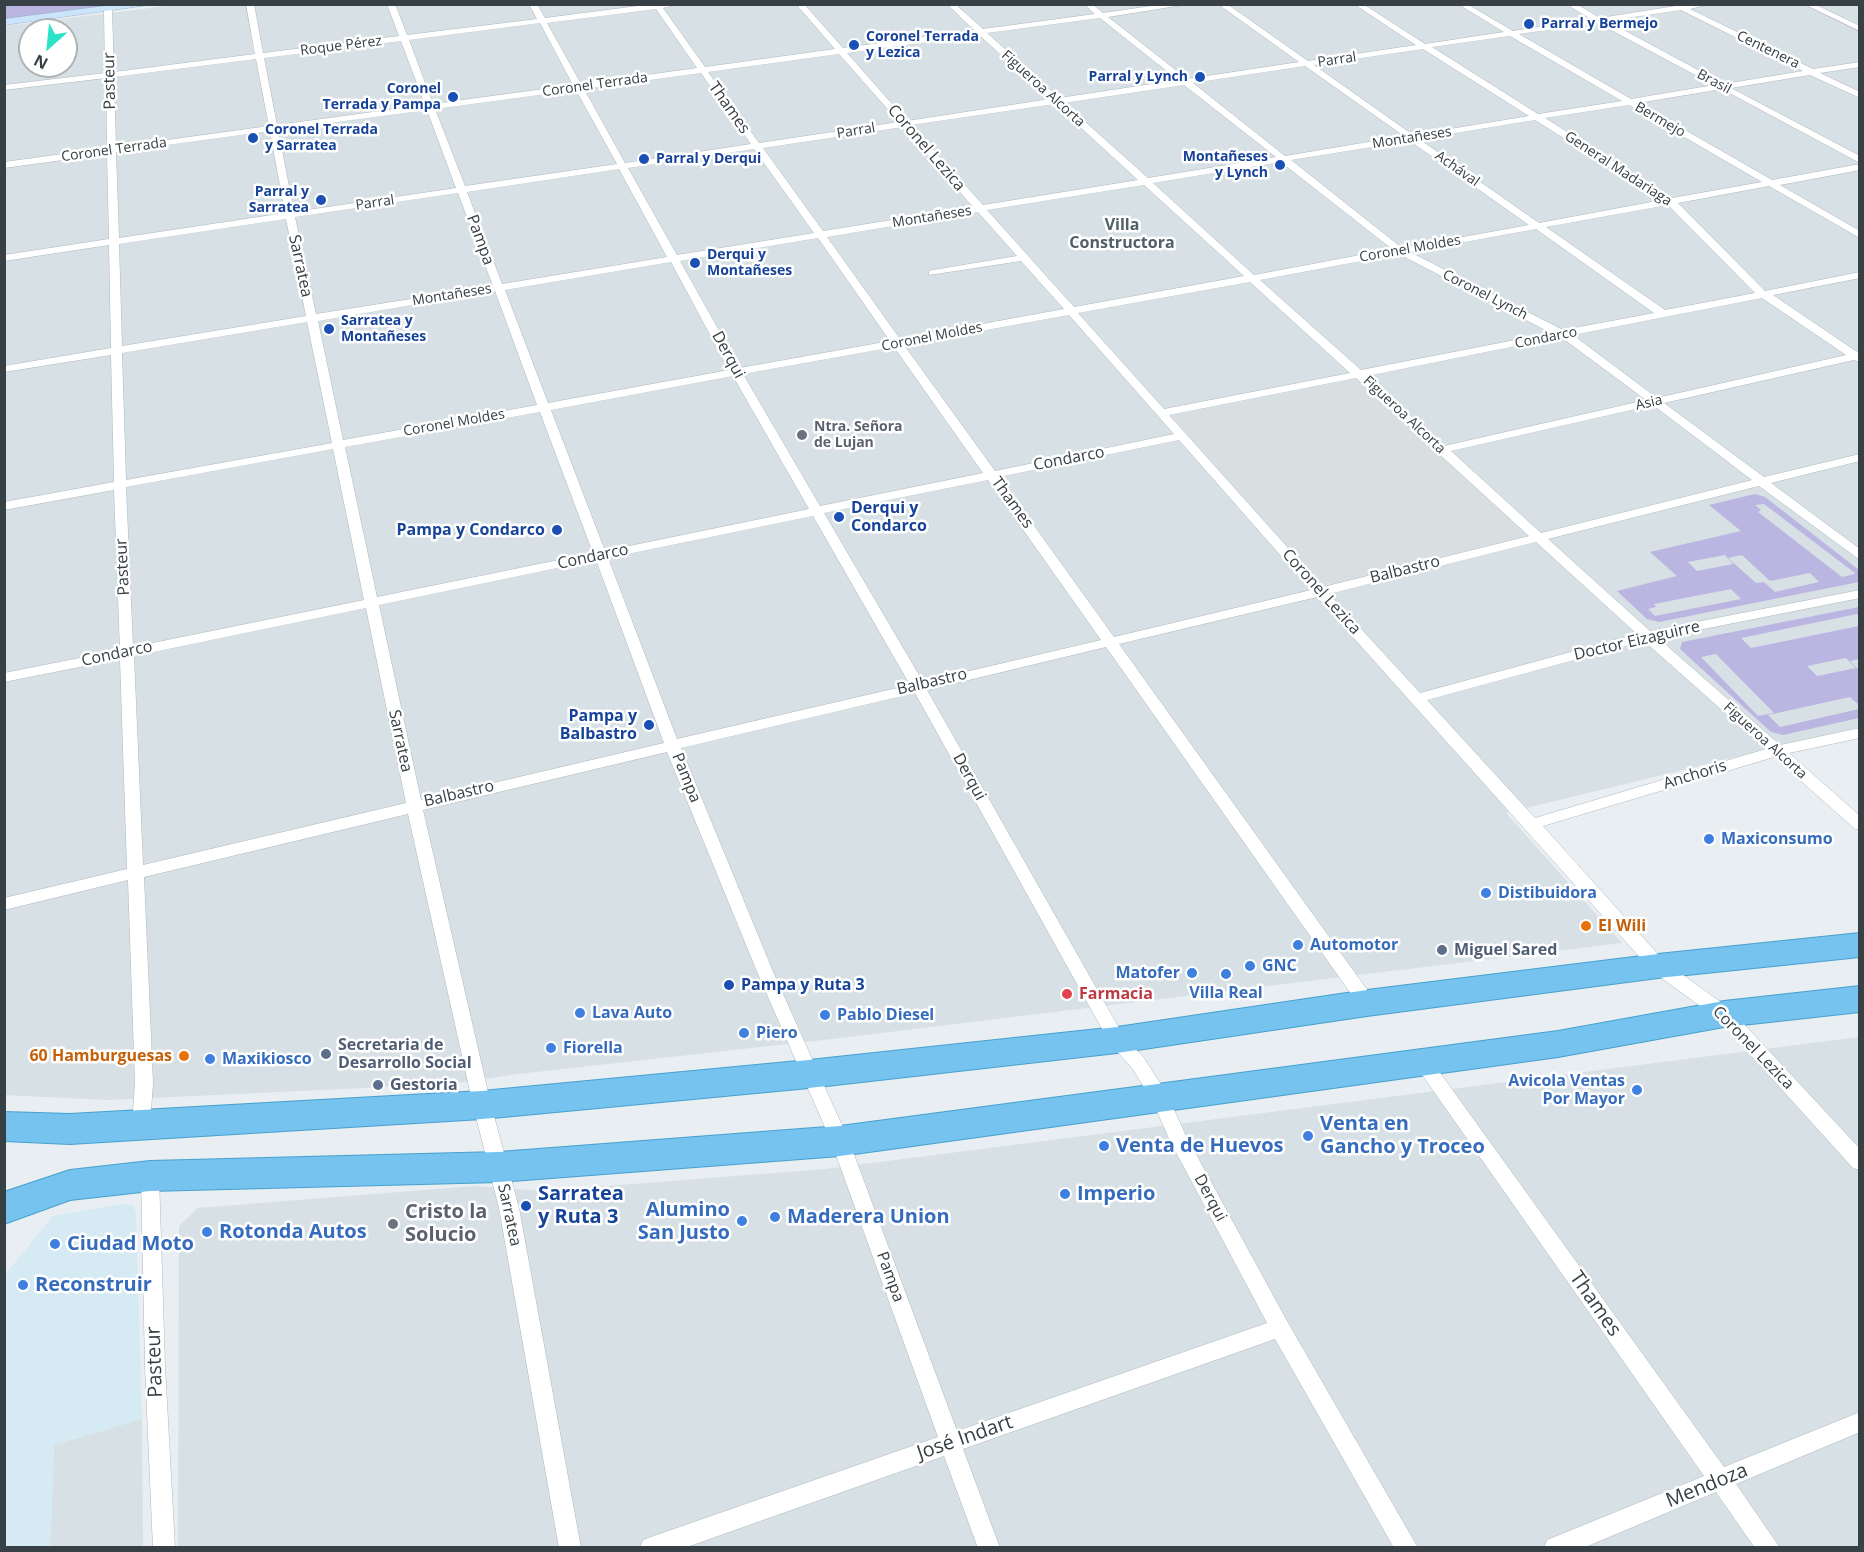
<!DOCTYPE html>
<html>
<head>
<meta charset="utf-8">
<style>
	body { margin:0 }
	#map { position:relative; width:1864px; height:1552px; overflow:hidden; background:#e8eef2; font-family:"Open Sans",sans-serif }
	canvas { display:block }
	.frame { position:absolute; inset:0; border:6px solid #374044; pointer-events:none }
	.north { position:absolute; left:18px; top:18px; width:60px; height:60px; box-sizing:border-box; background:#fff; border:2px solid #afb3b4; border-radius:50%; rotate:207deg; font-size:16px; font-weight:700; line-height:24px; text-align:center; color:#374044 }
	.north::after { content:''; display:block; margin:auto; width:21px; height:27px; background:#2de3c7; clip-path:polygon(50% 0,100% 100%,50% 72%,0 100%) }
</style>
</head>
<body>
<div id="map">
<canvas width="1864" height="1552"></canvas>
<div class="frame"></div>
<div class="north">N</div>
</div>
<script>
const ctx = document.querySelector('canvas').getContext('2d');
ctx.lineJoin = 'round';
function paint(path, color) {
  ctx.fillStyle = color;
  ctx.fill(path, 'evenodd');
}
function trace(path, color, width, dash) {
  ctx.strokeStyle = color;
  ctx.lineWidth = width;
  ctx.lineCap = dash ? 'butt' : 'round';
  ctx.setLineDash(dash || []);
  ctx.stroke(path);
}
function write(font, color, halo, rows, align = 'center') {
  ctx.font = font + ' "Open Sans",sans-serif';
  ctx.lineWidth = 5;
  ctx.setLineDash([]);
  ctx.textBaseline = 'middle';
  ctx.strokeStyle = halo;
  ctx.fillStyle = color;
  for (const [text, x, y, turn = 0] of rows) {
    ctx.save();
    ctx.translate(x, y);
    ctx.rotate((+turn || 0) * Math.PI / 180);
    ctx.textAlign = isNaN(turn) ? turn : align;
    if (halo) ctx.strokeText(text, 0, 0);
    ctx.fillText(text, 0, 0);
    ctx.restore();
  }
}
paint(new Path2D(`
	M183,4L1859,5V727L1506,813L1622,943L832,1039L518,1074L451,1084L107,1100L5,1095V26ZM30,30H66V66H30Z
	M1859,1037V1547L178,1548L179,1226L198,1208L475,1186L544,1191L825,1169Z
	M142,1419L143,1547L50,1548L54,1445Z`), '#d6e0e5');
paint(new Path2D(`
	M122,1204L133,1205L136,1213L142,1419L54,1445L50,1547H5V1275L53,1216Z`), '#d5eaf2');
paint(new Path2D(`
	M1350,381L1368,386L1520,531L1519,536L1334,582L1320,580L1176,420L1181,415Z`), '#d9dfe1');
paint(new Path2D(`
	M5,4L140,5L5,21Z
	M1755,494L1765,497L1859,570V582L1659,622L1647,619L1617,591L1677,576L1650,552L1741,531L1709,505ZM1764,504L1855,573V574L1842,577L1758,512L1761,510L1755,505ZM1725,555L1733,564L1697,571L1688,562ZM1742,555L1770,581L1810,573L1819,582L1775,592L1764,582L1756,583L1728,558ZM1731,589L1741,599L1655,616L1648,609L1656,607L1654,604Z
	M1859,607V616L1857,614L1741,638L1751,648L1859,626V659L1850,661L1859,670V705L1850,697L1768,715L1780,727L1859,709V718L1783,735L1771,732L1680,649L1682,642ZM1716,654L1774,713L1758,716L1701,657ZM1846,658L1856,668L1817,676L1807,666Z`), '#bbb5e2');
const street = new Path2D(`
	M246,4H254L263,53L399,36L387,4H395L407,35L537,19L529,4H537L545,18L653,4H680L663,8L705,67L835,49L796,4H804L843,48L974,30L947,4H955L983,29L1095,14L1084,4H1092L1103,13L1165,4H1189L1108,17L1187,79L1299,62L1218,4H1227L1308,61L1416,45L1354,4H1363L1425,44L1504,32L1458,4H1467L1513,31L1591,19L1566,4H1576L1600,18L1688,4H1710L1690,9L1813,69L1860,62V67L1820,73L1860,92V98L1810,75L1731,88L1860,156V163L1722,89L1638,103L1772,180L1860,164V170L1780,185L1860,231V238L1769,186L1678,203L1765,291L1860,272V278L1773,295L1860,354V362L1854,360L1664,403L1764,477L1860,454V461L1771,483L1860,549V560L1759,486L1548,539L1650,631L1860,590V598L1658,638L1780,745L1860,728V738L1789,753L1860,816V830L1855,829L1774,757L1543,826L1664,961L1730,1009L1860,1149V1170L1853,1168L1718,1019L1652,971L1317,597L1119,644L1373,998L1376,1003L1373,1008L1367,1010L1361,1008L1106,647L927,690L1123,1035L1144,1058L1167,1094L1185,1134L1287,1321L1418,1548H1394L1275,1339L963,1449L1000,1548H978L944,1456L684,1548H640L643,1540L651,1537L938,1437L831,1141L758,974L667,752L423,810L491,1105L519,1208L581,1548H559L499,1208L473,1105L408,814L144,877L153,1083L150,1124L147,1129L141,1132L135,1129L132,1124L135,1083L128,880L4,910V898L127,869L120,659L4,682V673L120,650L114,490L4,510V502L114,482L111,355L4,372V366L111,348L109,245L4,261V255L109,239L107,154L4,168V162L107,148L106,78L4,90V85L105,73L104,10L108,8L112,10L114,72L255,54ZM656,9L697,68L581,84L547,23ZM1681,10L1803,71L1724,84L1607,21ZM1100,18L1178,80L1059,98L987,33ZM540,23L573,85L433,104L409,40ZM1598,23L1714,85L1631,99L1519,34ZM979,35L1050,99L907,121L847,53ZM1510,36L1622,101L1538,114L1432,47ZM401,41L425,105L277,125L264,58ZM1423,49L1529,116L1413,135L1314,65ZM839,54L899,122L759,143L708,72ZM256,59L269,126L116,147L114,77ZM1305,66L1404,136L1285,156L1193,83ZM701,73L751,144L625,163L584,89ZM1184,85L1276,157L1148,178L1064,103ZM576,90L617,164L465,186L435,109ZM1055,104L1138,180L983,205L911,125ZM1629,105L1762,182L1672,198L1545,118ZM427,110L456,188L294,212L278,130ZM1535,120L1662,200L1539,223L1419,139ZM903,127L973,207L823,231L763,148ZM270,131L285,213L119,238L116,152ZM1410,141L1529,225L1402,248L1291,160ZM754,149L814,233L677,255L628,168ZM1281,162L1392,249L1254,275L1153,183ZM619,169L667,257L502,284L467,192ZM1144,185L1244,276L1074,307L987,210ZM458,193L493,286L316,314L295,217ZM1668,205L1755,293L1665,310L1546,227ZM978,212L1017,256L933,270L929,271V275L1021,261L1064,309L900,339L827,237ZM286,219L306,316L122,346L119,244ZM1536,229L1654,313L1563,330L1410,252ZM818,238L890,341L740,368L680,261ZM1399,254L1551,333L1361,370L1260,280ZM671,262L729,370L548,403L505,290ZM1250,282L1350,373L1164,409L1078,313ZM495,291L537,405L343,440L318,321ZM1762,298L1846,355L1657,398L1573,335ZM1069,315L1174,434L995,471L904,345ZM307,322L332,443L126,480L122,353ZM1561,337L1646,400L1444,446L1367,376ZM894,347L983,473L820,506L743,374ZM733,376L809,509L605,551L551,410ZM1356,378L1529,536L1323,587L1169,415ZM1653,405L1752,480L1541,533L1451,451ZM540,412L593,553L377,597L345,447ZM1179,440L1311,590L1114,637L999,477ZM333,449L364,600L133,647L126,487ZM988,480L1101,640L923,682L824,513ZM813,516L910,685L677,739L608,558ZM1536,542L1637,634L1420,693L1329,594ZM596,560L664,743L421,800L379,605ZM366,608L406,803L143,865L134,656ZM1644,641L1766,749L1535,818L1427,700ZM915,693L1111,1045L1132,1068L1153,1102L1170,1141L1267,1323L957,1431L849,1141L774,974L681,748Z
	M1804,4H1814L1860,26V31Z
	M1422,1054L1428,1056L1724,1467L1860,1412V1432L1736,1484L1780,1548H1755L1716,1492L1583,1548H1544L1547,1540L1704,1476L1416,1066L1413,1061L1416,1056Z
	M150,1168L157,1170L159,1176L165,1366L175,1548H153L145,1366L141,1176L143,1170Z`);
const secondary = new Path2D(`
	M120,4H156L4,25V19Z`);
const highway = new Path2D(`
	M1860,933V957L1658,978L1367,1016L1117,1053L809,1088L482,1119L70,1144L4,1141V1112L70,1114L482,1091L809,1060L1117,1027L1367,990L1658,954Z
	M1860,986V1012L1724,1027L1558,1057L840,1156L499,1182L150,1191L70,1200L4,1224V1192L70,1170L150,1161L499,1152L840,1126L1558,1031L1724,1001Z`);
trace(street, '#aeb9bf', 1);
trace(secondary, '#9cb8cd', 1);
trace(highway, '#47a1cd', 2);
paint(street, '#fff');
paint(secondary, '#cbe4f9');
paint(highway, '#76c3ef');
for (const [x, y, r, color] of [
	[1529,24,6,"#1a4fb4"],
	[854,45,6,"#1a4fb4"],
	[1200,77,6,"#1a4fb4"],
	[453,97,6,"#1a4fb4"],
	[253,138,6,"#1a4fb4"],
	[644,159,6,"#1a4fb4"],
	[1280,165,6,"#1a4fb4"],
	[321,200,6,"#1a4fb4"],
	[695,263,6,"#1a4fb4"],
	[329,329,6,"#1a4fb4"],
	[802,435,6,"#6b7280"],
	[839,517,6,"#1a4fb4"],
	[557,530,6,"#1a4fb4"],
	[649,725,6,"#1a4fb4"],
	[1709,839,6,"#3f7fe0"],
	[1486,893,6,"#3f7fe0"],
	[1586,926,6,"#e8710a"],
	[1298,945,6,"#3f7fe0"],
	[1442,950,6,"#5c6f8a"],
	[1250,966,6,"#3f7fe0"],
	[1192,973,6,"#3f7fe0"],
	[1226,974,6,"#3f7fe0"],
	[729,985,6,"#1a4fb4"],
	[1067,994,6,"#e0444e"],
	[580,1013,6,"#3f7fe0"],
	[825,1015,6,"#3f7fe0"],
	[744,1033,6,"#3f7fe0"],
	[551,1048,6,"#3f7fe0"],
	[326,1054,6,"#5c6f8a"],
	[184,1056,6,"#e8710a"],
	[210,1059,6,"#3f7fe0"],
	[378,1085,6,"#5c6f8a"],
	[1637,1090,6,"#3f7fe0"],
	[1308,1136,6,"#3f7fe0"],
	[1104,1146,6,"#3f7fe0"],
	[1065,1194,6,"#3f7fe0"],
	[526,1206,6,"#1a4fb4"],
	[775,1217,6,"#3f7fe0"],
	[742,1221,6,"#3f7fe0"],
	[393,1224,6,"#6b7280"],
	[207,1232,6,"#3f7fe0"],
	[55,1244,6,"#3f7fe0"],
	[23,1285,6,"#3f7fe0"]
]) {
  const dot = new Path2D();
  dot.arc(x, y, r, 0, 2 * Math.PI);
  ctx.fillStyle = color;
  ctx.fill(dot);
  trace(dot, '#fff', 2);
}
write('bold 14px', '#164399', '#fff', [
	["Parral y Bermejo",1541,24],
	["Coronel Terrada",866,37],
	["y Lezica",866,53],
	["Parral y Lynch",1188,77,"right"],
	["Coronel",441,89,"right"],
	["Terrada y Pampa",441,105,"right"],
	["Coronel Terrada",265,130],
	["y Sarratea",265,146],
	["Montañeses",1268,157,"right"],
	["y Lynch",1268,173,"right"],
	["Parral y Derqui",656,159],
	["Parral y",309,192,"right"],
	["Sarratea",309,208,"right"],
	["Derqui y",707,255],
	["Montañeses",707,271],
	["Sarratea y",341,321],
	["Montañeses",341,337]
], 'left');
write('14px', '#374044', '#fff', [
	["Roque Pérez",341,46,-7],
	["Centenera",1768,50,26],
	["Parral",1337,60,-8],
	["Brasil",1714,82,28],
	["Coronel Terrada",595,85,-8],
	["Figueroa Alcorta",1043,89,42],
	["Bermejo",1660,120,30],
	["Parral",856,131,-9],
	["Montañeses",1412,138,-9],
	["Coronel Terrada",114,150,-8],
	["Achával",1457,169,35],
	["General Madariaga",1618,169,33],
	["Parral",375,203,-8],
	["Montañeses",932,217,-9],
	["Coronel Moldes",1410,249,-10],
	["Montañeses",452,295,-9],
	["Coronel Lynch",1485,295,27],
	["Coronel Moldes",932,337,-11],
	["Condarco",1546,338,-11],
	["Asia",1649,403,-13],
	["Figueroa Alcorta",1404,415,43],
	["Coronel Moldes",454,423,-10],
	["Figueroa Alcorta",1765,741,42]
]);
write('bold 14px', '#5b616d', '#fff', [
	["Ntra. Señora",814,427],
	["de Lujan",814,443]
], 'left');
write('16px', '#374044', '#fff', [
	["Pasteur",110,81,-91],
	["Thames",729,108,55],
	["Coronel Lezica",926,148,49],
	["Pampa",480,240,70],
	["Sarratea",300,266,78],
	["Derqui",728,355,61],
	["Condarco",1069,459,-11],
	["Thames",1012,503,54],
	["Condarco",593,557,-12],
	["Pasteur",123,567,-93],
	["Balbastro",1405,570,-14],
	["Coronel Lezica",1321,592,48],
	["Doctor Eizaguirre",1637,641,-13],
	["Condarco",117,654,-12],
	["Balbastro",932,682,-13],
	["Sarratea",400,741,78],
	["Anchoris",1695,775,-17],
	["Derqui",969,777,61],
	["Pampa",686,778,68],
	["Balbastro",459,794,-13],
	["Coronel Lezica",1753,1048,46],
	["Derqui",1210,1198,62],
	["Sarratea",509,1215,78],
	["Pampa",890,1277,70]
]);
write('bold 16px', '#4f6066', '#fff', [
	["Villa",1122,225],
	["Constructora",1122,243]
]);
write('bold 16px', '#164399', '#fff', [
	["Derqui y",851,508],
	["Condarco",851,526],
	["Pampa y Condarco",545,530,"right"],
	["Pampa y",637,716,"right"],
	["Balbastro",637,734,"right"],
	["Pampa y Ruta 3",741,985]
], 'left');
write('bold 16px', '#366cbe', '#fff', [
	["Maxiconsumo",1721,839],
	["Distibuidora",1498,893],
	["Automotor",1310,945],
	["GNC",1262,966],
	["Matofer",1180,973,"right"],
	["Villa Real",1226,993,"center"],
	["Lava Auto",592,1013],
	["Pablo Diesel",837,1015],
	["Piero",756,1033],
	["Fiorella",563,1048],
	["Maxikiosco",222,1059],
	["Avicola Ventas",1625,1081,"right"],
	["Por Mayor",1625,1099,"right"]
], 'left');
write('bold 16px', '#c56008', '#fff', [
	["El Wili",1598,926],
	["60 Hamburguesas",172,1056,"right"]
], 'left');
write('bold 16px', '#4e5e75', '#fff', [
	["Miguel Sared",1454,950],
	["Secretaria de",338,1045],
	["Desarrollo Social",338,1063],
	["Gestoria",390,1085]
], 'left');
write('bold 16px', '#be3a42', '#fff', [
	["Farmacia",1079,994]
], 'left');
write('bold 20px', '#366cbe', '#fff', [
	["Venta en",1320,1124],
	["Gancho y Troceo",1320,1147],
	["Venta de Huevos",1116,1146],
	["Imperio",1077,1194],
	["Alumino",730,1210,"right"],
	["San Justo",730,1233,"right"],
	["Maderera Union",787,1217],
	["Rotonda Autos",219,1232],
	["Ciudad Moto",67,1244],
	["Reconstruir",35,1285]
], 'left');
write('bold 20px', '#164399', '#fff', [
	["Sarratea",538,1194],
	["y Ruta 3",538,1217]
], 'left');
write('bold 20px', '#5b616d', '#fff', [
	["Cristo la",405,1212],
	["Solucio",405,1235]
], 'left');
write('20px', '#374044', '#fff', [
	["Thames",1595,1304,55],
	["Pasteur",155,1362,-92],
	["José Indart",965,1438,-19],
	["Mendoza",1707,1486,-22]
]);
</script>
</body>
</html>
